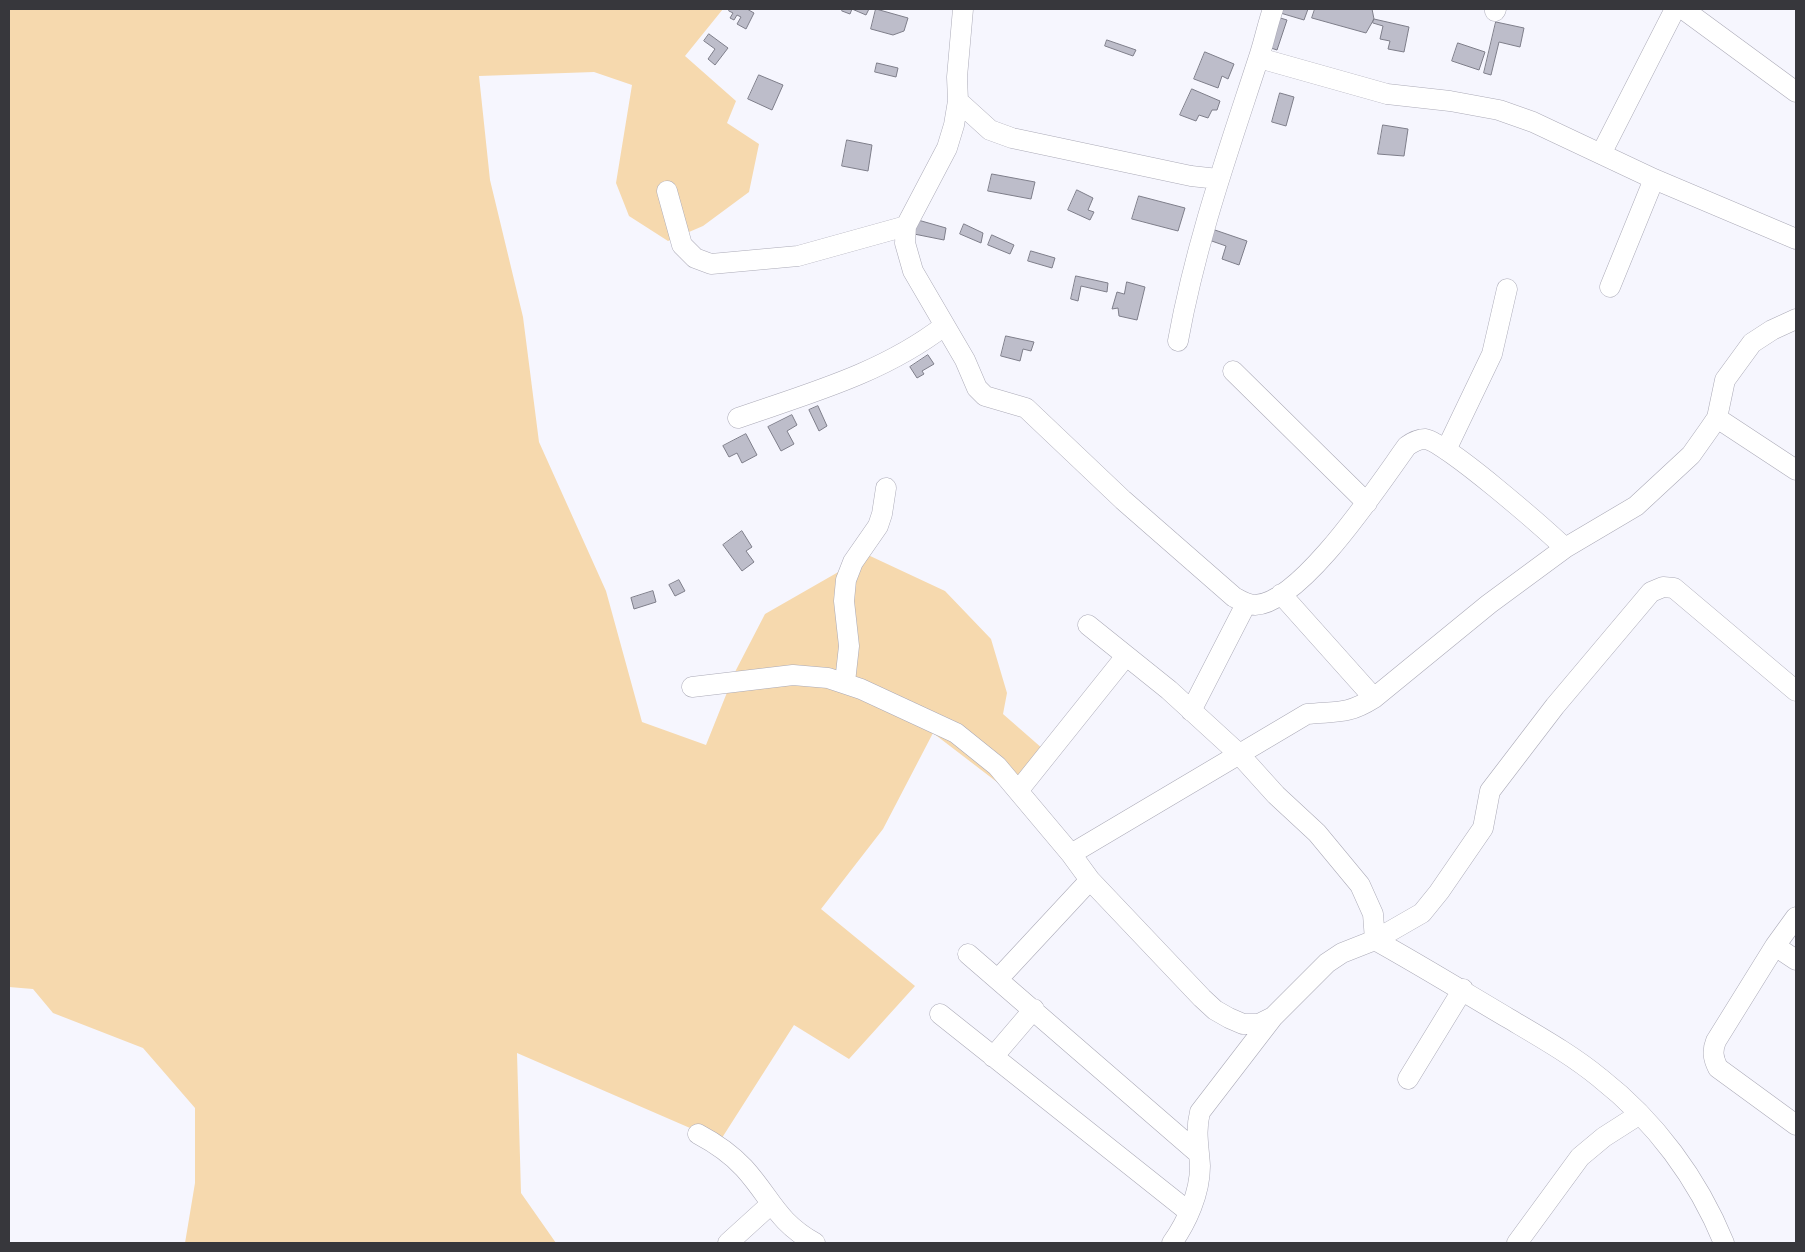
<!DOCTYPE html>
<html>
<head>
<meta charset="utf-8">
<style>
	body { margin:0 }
	#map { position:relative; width:1805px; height:1252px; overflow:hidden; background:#f6f6fe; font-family:Helvetica,sans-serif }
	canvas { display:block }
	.frame { position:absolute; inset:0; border:10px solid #37373c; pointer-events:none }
</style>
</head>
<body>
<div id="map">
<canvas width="1805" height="1252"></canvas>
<div class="frame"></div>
</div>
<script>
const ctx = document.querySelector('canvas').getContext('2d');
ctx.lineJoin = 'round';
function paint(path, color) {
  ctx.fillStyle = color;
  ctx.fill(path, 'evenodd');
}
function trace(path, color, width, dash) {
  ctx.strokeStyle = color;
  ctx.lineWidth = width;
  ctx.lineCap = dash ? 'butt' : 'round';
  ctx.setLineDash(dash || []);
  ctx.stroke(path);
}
paint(new Path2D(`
	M9,9H723L685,56L736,101L727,123L759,144L749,192L703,226L668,241L629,216L616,183L632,85L594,72L479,76L490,180L523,317L539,442L606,591L642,722L706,745L736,670L765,614L868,555L945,591L991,639L1007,693L1003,714L1043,749L1006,789L933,733L883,829L821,909L915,986L849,1059L794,1025L720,1141L517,1053L521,1193L556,1243H185L195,1183V1108L143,1048L53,1013L33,989L9,987Z`), '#f6d9ae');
const building = new Path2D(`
	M730,9H747L754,13L746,29L737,24L741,17L737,15L734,20L730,18L733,13L729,11Z
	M843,9H869L866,15L852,9L850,14L842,11Z
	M876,9L908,18L904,31L893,35L871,29Z
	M1278,9H1308L1304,20L1277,12Z
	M1315,9H1372L1374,19L1366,33L1312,18Z
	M1277,17L1287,20L1277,50L1268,47Z
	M1374,19L1409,27L1404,52L1388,49L1390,41L1380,39L1383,26L1373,23Z
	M1496,22L1524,28L1520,47L1499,42L1491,75L1484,73Z
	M709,34L728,48L715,65L708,59L715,49L704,41Z
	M1107,40L1136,50L1133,56L1105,46Z
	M1458,43L1485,52L1479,70L1452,61Z
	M1205,52L1234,64L1228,79L1222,76L1218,88L1194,79Z
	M877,63L898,68L896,77L875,72Z
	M759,75L783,85L772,110L748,99Z
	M1192,89L1220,101L1217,110H1212L1208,118L1199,115L1196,121L1180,115Z
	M1280,93L1294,97L1286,126L1272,122Z
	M1383,125L1408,129L1404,156L1378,154Z
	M847,140L872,145L868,171L842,166Z
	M992,174L1035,182L1031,199L988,191Z
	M1077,190L1093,198L1088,210L1094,212L1090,220L1068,210Z
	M1139,196L1185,208L1178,231L1132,219Z
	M918,220L946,228L944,240L914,234Z
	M964,224L983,233L981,243L960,234Z
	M1209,228L1247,241L1239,265L1222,259L1226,246L1206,239Z
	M992,235L1014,245L1010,254L988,245Z
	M1031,251L1055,258L1052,268L1028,261Z
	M1076,276L1108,283L1107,292L1081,286L1078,301L1071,299Z
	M1127,282L1145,287L1137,320L1119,316L1118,308L1112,309L1117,292L1124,294Z
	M1006,336L1034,342L1031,351L1023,349L1020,361L1001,356Z
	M928,355L934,364L922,371L924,374L917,378L910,367Z
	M818,406L827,426L819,431L809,410Z
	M792,415L797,425L787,431L794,444L781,451L768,427Z
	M746,434L757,455L742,463L737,453L729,457L723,446Z
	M742,531L752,547L746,551L754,562L742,571L723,545Z
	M679,580L685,591L675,596L669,585Z
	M653,591L656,602L634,609L631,598Z`);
paint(building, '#bdbdca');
trace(building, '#7e7e8a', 1);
const minor = new Path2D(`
	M963,9L957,77L958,101L954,125L947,148L906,226L905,243L913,271L965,360L977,388L985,396L1026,408L1123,500L1234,597C1241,601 1247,605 1255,605C1302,603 1380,483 1407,446C1413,442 1418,439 1425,439C1445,441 1546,530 1565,548
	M1683,9L1796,92
	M1495,11L1496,9
	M1259,58L1387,94L1450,101L1499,110L1533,122L1654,179L1796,239
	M958,101L990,130L1012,138L1191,176L1218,179
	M1601,154L1675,9
	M667,191L682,245L695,258L711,264L798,256L906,226
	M1610,287L1654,179
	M1178,341C1196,242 1227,155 1258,60C1264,43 1267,26 1273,9
	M1233,371L1367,503
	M738,418C810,393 883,373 944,326
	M1717,418L1796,470
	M1446,450L1492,354L1507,289
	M1281,594L1374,698
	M1088,625L1169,690L1239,754L1276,795L1317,833L1360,885L1373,914L1375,940
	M845,682L849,646L844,601L846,580L853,562L878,526L882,514L886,488
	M692,687L793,675L828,678L861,689L956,733L997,766L1071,854L1090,880L1202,998L1215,1010L1229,1018L1243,1024H1259L1273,1017L1327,963L1342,953L1375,940L1422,913L1439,892L1483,828L1490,791L1555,706L1651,592L1663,587L1674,588L1796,691
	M1191,711L1246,604
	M1018,791L1126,656
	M1071,854L1307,714C1337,711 1347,715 1374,698L1489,604L1565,548L1636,506L1691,455L1708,431L1717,418L1725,380L1752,343L1772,330L1796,319
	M1796,917L1775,946L1716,1041C1712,1051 1713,1058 1718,1068L1796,1125
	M1375,940C1420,965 1464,992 1508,1018C1540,1037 1572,1055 1600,1078C1655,1121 1698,1179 1724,1243
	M1775,946L1796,960
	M968,954L1199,1154
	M998,979L1090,880
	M940,1014L1189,1212
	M993,1057L1034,1009
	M1408,1079L1463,989
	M698,1134C715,1143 731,1154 744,1168C772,1199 776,1221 815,1243
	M728,1243L771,1204
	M1172,1243C1187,1222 1200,1193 1200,1166C1199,1147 1195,1132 1200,1112L1273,1017
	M1517,1243L1580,1157L1604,1137L1640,1114`);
trace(minor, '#abaab7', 21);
trace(minor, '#fff', 20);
</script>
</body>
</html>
